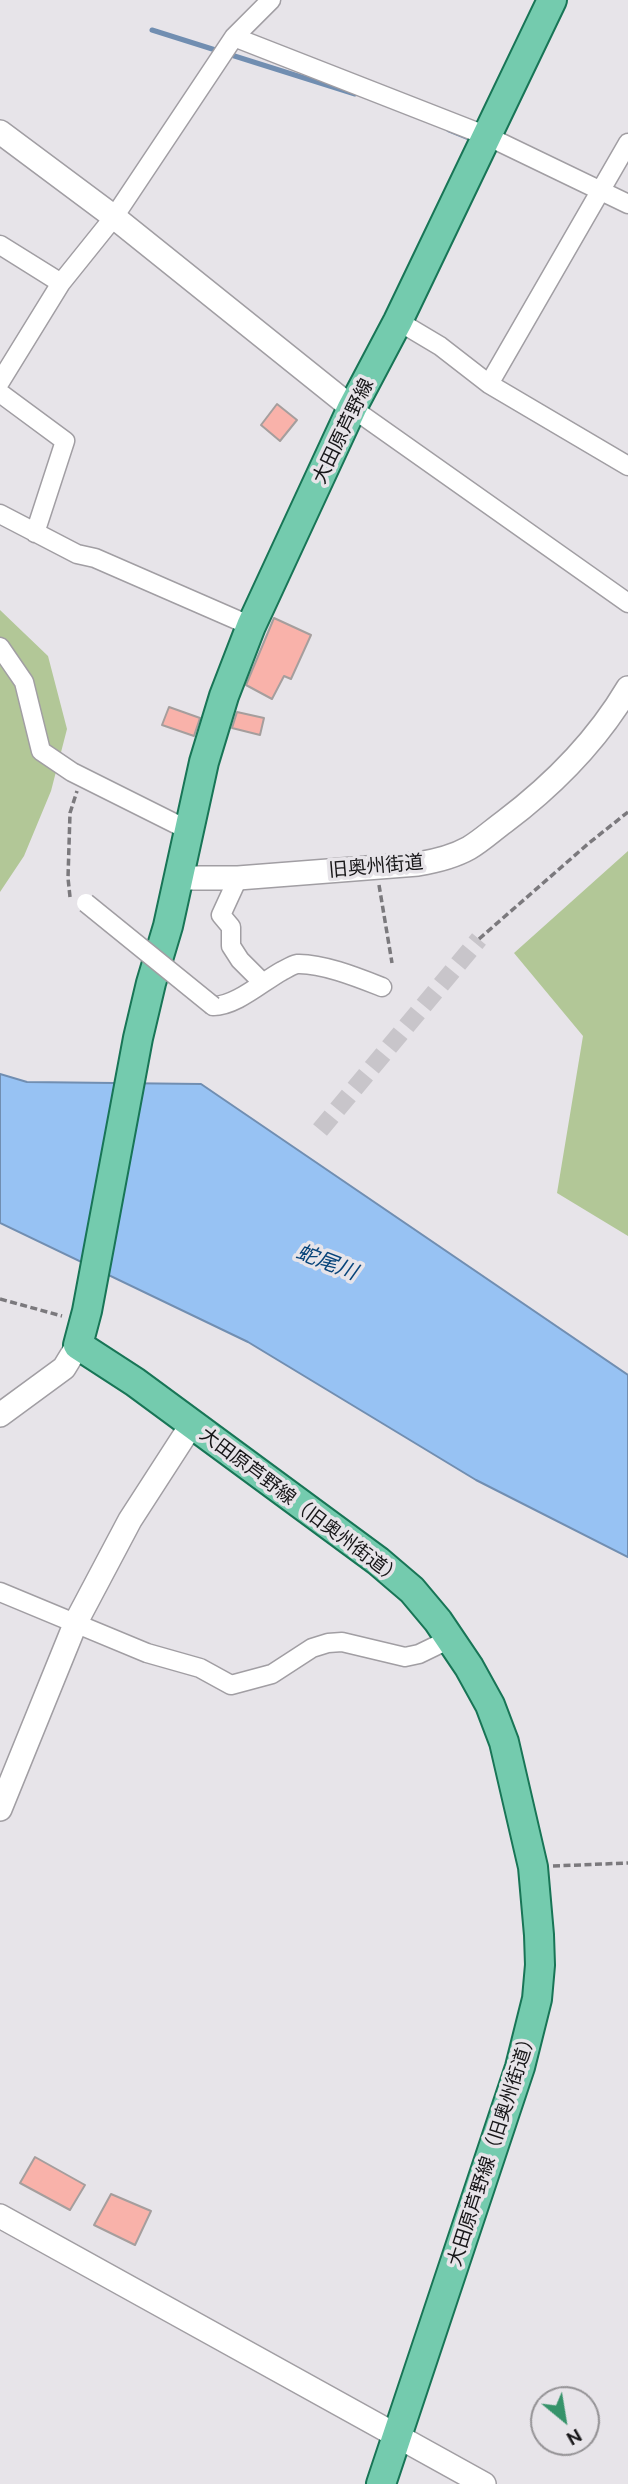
<!DOCTYPE html>
<html>
<head>
<meta charset="utf-8">
<style>
	body { margin:0 }
	#map { position:relative; width:628px; height:2484px; overflow:hidden; background:#e7e4e9; font-family:Ubuntu,sans-serif }
	canvas { display:block }
	.north { position:absolute; left:530px; top:2386px; width:70px; height:70px; box-sizing:border-box; background:#e7e4e9; border:2px solid #949295; border-radius:50%; rotate:150deg; font-size:19px; font-weight:700; line-height:28px; text-align:center; color:#171618 }
	.north::after { content:''; display:block; margin:auto; width:24px; height:32px; background:#36936a; clip-path:polygon(50% 0,100% 100%,50% 72%,0 100%) }
</style>
</head>
<body>
<div id="map">
<canvas width="628" height="2484"></canvas>
<div class="north">N</div>
</div>
<script>
const ctx = document.querySelector('canvas').getContext('2d');
ctx.lineJoin = 'round';
function paint(path, color) {
  ctx.fillStyle = color;
  ctx.fill(path, 'evenodd');
}
function trace(path, color, width, dash) {
  ctx.strokeStyle = color;
  ctx.lineWidth = width;
  ctx.lineCap = dash ? 'butt' : 'round';
  ctx.setLineDash(dash || []);
  ctx.stroke(path);
}
function write(font, color, halo, rows, align = 'center') {
  ctx.font = font + ' Ubuntu,"Noto Sans JP",sans-serif';
  ctx.lineWidth = 7;
  ctx.setLineDash([]);
  ctx.textBaseline = 'middle';
  ctx.strokeStyle = halo;
  ctx.fillStyle = color;
  for (const [text, x, y, turn = 0] of rows) {
    ctx.save();
    ctx.translate(x, y);
    ctx.rotate((+turn || 0) * Math.PI / 180);
    ctx.textAlign = isNaN(turn) ? turn : align;
    if (halo) ctx.strokeText(text, 0, 0);
    ctx.fillText(text, 0, 0);
    ctx.restore();
  }
}
paint(new Path2D(`
	M0,610L48,656L67,729L51,791L24,856L0,892Z
	M628,851V1236L557,1193L583,1036L514,953Z`), '#b2c797');
const water = new Path2D(`
	M0,1074L27,1082L201,1084L628,1375V1557L476,1480L248,1342L0,1223Z`);
paint(water, '#97c2f3');
trace(water, '#718eb1', 2);
trace(new Path2D(`
	M152,30L355,94
	M449,130L476,141`), '#718eb1', 5);
const building = new Path2D(`
	M277,404L297,420L280,441L261,425Z
	M274,618L311,635L291,679L284,676L272,699L246,685Z
	M169,707L200,718L194,736L162,725Z
	M237,712L264,718L260,735L232,728Z
	M35,2157L85,2185L70,2210L20,2183Z
	M111,2194L151,2211L135,2245L94,2225Z`);
paint(building, '#f9b2aa');
trace(building, '#a59e9d', 2);
trace(new Path2D(`
	M320,1130L479,939`), '#c8c5ca', 18, [18, 9]);
const minor = new Path2D(`
	M234,37L487,136L628,204
	M0,245L61,283
	M398,321L440,346L489,384L628,466
	M0,382L61,283L114,217L234,37L271,0
	M489,384L628,143
	M0,393L65,441L35,533
	M352,408L628,603
	M0,514L77,554L95,558L251,626
	M0,647L24,682L41,751L72,772L188,830
	M238,878L221,915L231,927V946L240,960L262,982
	M213,1006C236,1006 262,982 282,971C286,969 292,965 297,964C322,963 359,978 382,987
	M0,1592L147,1653L200,1668L231,1685L272,1674L312,1648L328,1643L342,1642L405,1657L419,1654L450,1639`);
const tertiary = new Path2D(`
	M0,132L114,217L352,408
	M179,878H238L418,864C436,861 453,857 469,848C481,841 493,830 504,822C553,785 596,742 628,688
	M0,1415L64,1368L78,1345
	M0,1809L76,1622L130,1520L192,1424
	M0,2216L484,2484`);
const primary = new Path2D(`
	M381,2484L520,2067L537,1999L540,1965L539,1935L533,1867L504,1742L490,1705L469,1667L438,1621L412,1590L378,1561L135,1382L78,1345L87,1311L138,1038L151,983L168,926L204,762L224,696L251,626L352,408L398,321L552,0`);
trace(minor, '#a19ea3', 21);
trace(tertiary, '#a19ea3', 26);
trace(primary, '#187556', 32);
trace(new Path2D(`
	M379,885L392,963
	M70,897L68,878L70,813L77,791
	M479,939L589,843L628,812
	M0,1299L62,1316
	M553,1866L628,1863`), '#7b797d', 3.5, [7, 3.5]);
trace(minor, '#fff', 18);
trace(tertiary, '#fff', 23);
trace(primary, '#74cbae', 28);
const minorBridge = new Path2D(`
	M86,903L213,1006`);
trace(minorBridge, '#a19ea3', 21, []);
trace(minorBridge, '#fff', 18);
write('19px', '#171618', '#e7e4e9', [
	["大田原芦野線",343,431,-64],
	["旧奥州街道",376,866,-5],
	["大田原芦野線（旧奥州街道）",301,1506,37],
	["大田原芦野線（旧奥州街道）",492,2148,-72]
]);
write('italic 21px', '#07447a', '#e7e4e9', [
	["蛇尾川",327,1262,21]
]);
</script>
</body>
</html>
